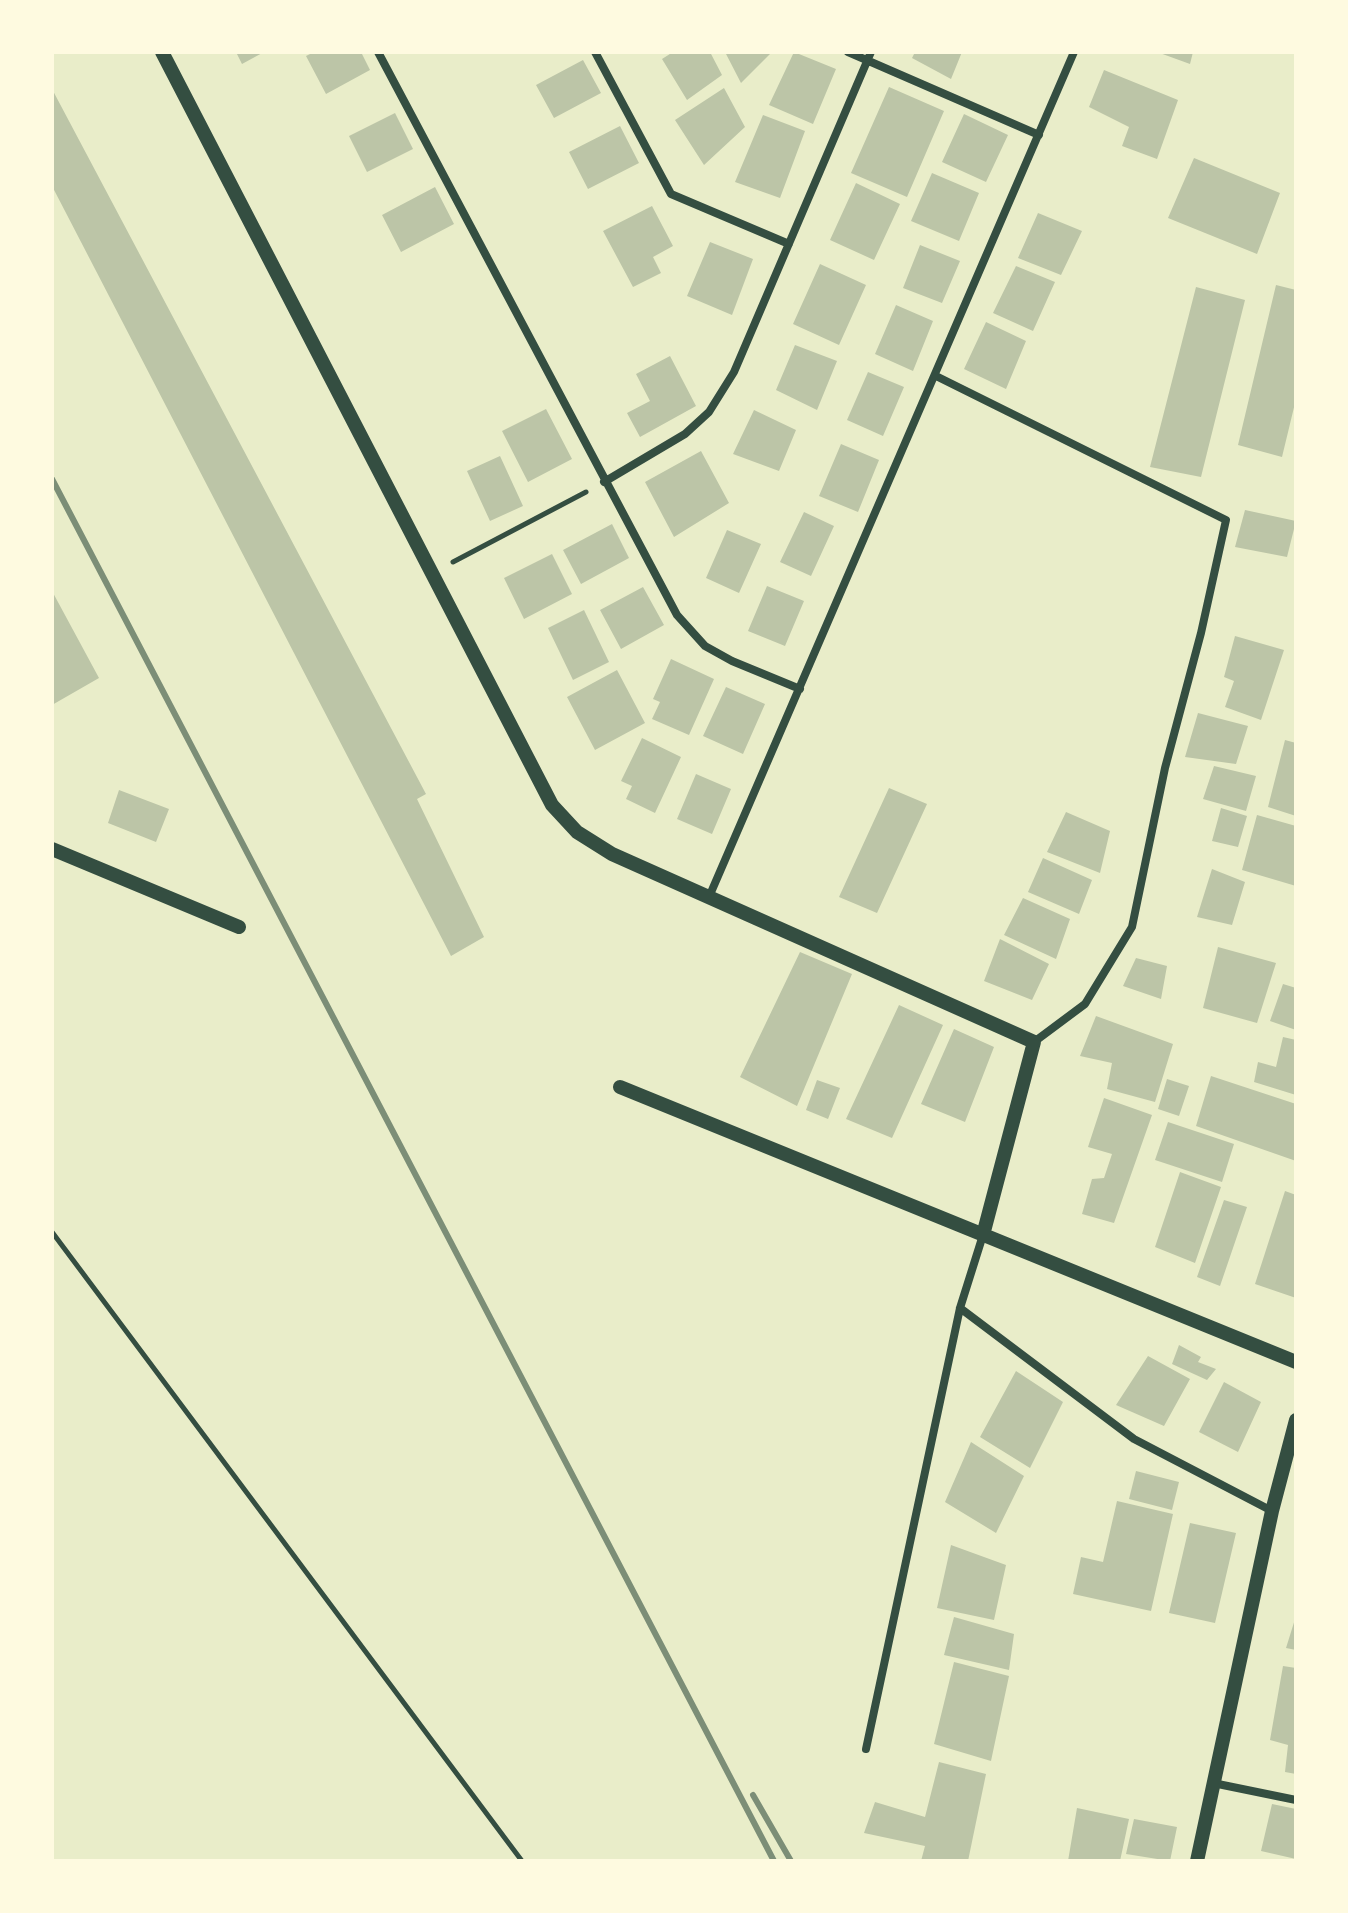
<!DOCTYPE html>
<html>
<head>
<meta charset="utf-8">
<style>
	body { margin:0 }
	#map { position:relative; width:1348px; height:1913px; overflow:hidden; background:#e9edc9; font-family:Manrope,sans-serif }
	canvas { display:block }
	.frame { position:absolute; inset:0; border:54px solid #fefae0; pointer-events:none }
</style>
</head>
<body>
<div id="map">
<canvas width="1348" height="1913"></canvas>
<div class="frame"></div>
</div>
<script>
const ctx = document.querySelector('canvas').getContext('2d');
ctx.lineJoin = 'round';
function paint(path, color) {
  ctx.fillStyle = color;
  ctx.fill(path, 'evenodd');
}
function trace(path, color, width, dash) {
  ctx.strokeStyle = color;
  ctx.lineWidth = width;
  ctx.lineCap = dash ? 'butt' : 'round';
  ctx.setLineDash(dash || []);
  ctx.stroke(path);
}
paint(new Path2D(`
	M236,52H264L242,64Z
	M314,52H361L370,70L326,94L306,56Z
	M673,52H710L722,75L687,100L662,59Z
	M725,52H772L741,83Z
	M794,52L836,69L813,124L769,105Z
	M915,52H962L951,79L912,58Z
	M1157,52H1193L1190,64Z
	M583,60L601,93L554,118L536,85Z
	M1104,70L1178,100L1157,159L1122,146L1129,127L1089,107Z
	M889,87L944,111L907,197L851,173Z
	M724,88L745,127L704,165L675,120Z
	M52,89L426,794L417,799L484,937L451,956L52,186Z
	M395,113L413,149L367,172L349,136Z
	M964,114L1008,135L986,182L942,162Z
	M763,115L805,131L780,198L735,182Z
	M620,126L639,163L588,189L569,152Z
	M1194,158L1280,193L1257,254L1168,218Z
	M932,173L979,193L959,241L911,221Z
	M856,183L900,204L874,260L830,240Z
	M435,187L454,224L401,252L382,215Z
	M652,206L673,246L653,257L661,273L633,287L603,231Z
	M1038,213L1082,231L1061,275L1018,258Z
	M710,242L753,259L732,315L687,296Z
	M920,245L960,261L942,303L903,288Z
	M820,264L866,285L839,345L793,324Z
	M1016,266L1055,282L1033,331L993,313Z
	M1276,285L1296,290V399L1282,457L1238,445Z
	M1196,287L1245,300L1201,477L1150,467Z
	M896,305L933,321L913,371L875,354Z
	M986,322L1026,341L1006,389L964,369Z
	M795,345L837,361L817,410L776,390Z
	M670,356L696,406L640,437L627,413L650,401L636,374Z
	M868,372L904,387L883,436L847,420Z
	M546,409L572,459L528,482L502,431Z
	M754,410L796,430L779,471L733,454Z
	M841,444L879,460L858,512L819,496Z
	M701,451L729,503L674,537L645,482Z
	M500,456L523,506L490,521L467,471Z
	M1245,510L1296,521L1287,557L1235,547Z
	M804,512L834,526L811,576L780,562Z
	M612,524L629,558L581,584L563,550Z
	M727,530L761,544L739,593L706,578Z
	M552,554L572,594L524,619L504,578Z
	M767,586L804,601L785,646L748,631Z
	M643,587L664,625L621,649L600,610Z
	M52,591L99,678L52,705Z
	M584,610L609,662L573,680L548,628Z
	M1235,636L1284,650L1261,720L1225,707L1234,681L1224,677Z
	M671,659L714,679L689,735L652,719L660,702L653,699Z
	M617,670L645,723L595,750L567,697Z
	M726,687L765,704L743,754L703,736Z
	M1198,713L1248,726L1236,764L1185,757Z
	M642,738L681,757L655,813L626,799L632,786L621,781Z
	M1285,740L1296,743V816L1268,807Z
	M1214,766L1256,776L1246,811L1203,799Z
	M696,774L731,789L712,834L677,819Z
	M889,788L927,804L877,913L839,897Z
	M119,790L169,809L156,842L108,823Z
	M1221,808L1247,816L1238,847L1212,841Z
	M1066,812L1110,831L1100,873L1047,852Z
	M1257,815L1296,826V886L1242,870Z
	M1043,858L1092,880L1079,914L1028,892Z
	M1212,869L1245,882L1232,925L1197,917Z
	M1023,898L1070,919L1056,959L1004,935Z
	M1000,939L1049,964L1032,1000L984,981Z
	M1218,947L1276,963L1257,1023L1203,1008Z
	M800,952L852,974L797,1106L740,1077Z
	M1136,958L1167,966L1161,999L1123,986Z
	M1283,984L1296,988V1030L1270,1021Z
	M899,1005L943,1025L892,1138L846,1119Z
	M1096,1016L1173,1044L1155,1102L1107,1089L1112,1063L1080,1056Z
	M954,1029L994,1047L965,1122L921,1104Z
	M1283,1037L1296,1040V1095L1254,1082L1258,1062L1276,1067Z
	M1211,1076L1296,1104V1161L1196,1126Z
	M1167,1079L1189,1086L1179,1116L1158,1109Z
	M817,1080L840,1088L828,1119L806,1110Z
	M1104,1098L1152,1115L1114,1223L1082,1214L1092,1179L1104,1178L1112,1154L1088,1147Z
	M1168,1122L1234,1144L1222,1182L1155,1160Z
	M1180,1172L1221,1187L1195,1263L1155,1247Z
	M1285,1191L1296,1195V1298L1255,1284Z
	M1224,1200L1247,1207L1220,1286L1197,1277Z
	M1179,1345L1201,1357L1198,1362L1216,1369L1207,1380L1172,1364Z
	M1148,1356L1190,1379L1164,1426L1116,1405Z
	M1016,1371L1063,1402L1030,1468L980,1437Z
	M1224,1382L1261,1402L1238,1452L1199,1432Z
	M971,1442L1024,1476L996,1533L945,1502Z
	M1136,1471L1179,1482L1172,1510L1129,1499Z
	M1117,1501L1173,1514L1151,1611L1073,1594L1081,1557L1103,1562Z
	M1190,1523L1236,1533L1215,1623L1169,1613Z
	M951,1545L1006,1565L994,1620L937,1608Z
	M1296,1616V1650L1286,1648Z
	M954,1617L1014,1634L1009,1670L944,1655Z
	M954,1662L1009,1676L991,1761L934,1744Z
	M1283,1666L1296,1668V1774L1285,1772L1288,1745L1270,1740Z
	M939,1762L986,1774L968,1861H921L925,1846L864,1833L875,1802L925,1817Z
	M1272,1804L1296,1809V1859L1261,1851Z
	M1077,1808L1129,1819L1120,1861H1068Z
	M1134,1819L1177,1827L1170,1861L1126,1854Z`), '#bcc5a7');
trace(new Path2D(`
	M453,562L586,492
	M52,1232L522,1861`), '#344e41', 5);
trace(new Path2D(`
	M378,52L677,615L705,646L732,661L800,689
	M595,52L671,194L789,244
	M848,52L1039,135
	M936,376L1226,520L1201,633L1165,768L1132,927L1085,1004L1034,1042
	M604,482L685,434L709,412L734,372L871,52
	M709,897L1074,52
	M960,1308L1134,1439L1272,1511
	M866,1749L960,1308L983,1235
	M1213,1783L1296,1800`), '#344e41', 8);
trace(new Path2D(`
	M162,52L552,805L577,832L612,854L1034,1042L983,1235
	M52,849L239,927
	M620,1087L1296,1362
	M1197,1861L1272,1511L1296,1420`), '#344e41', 14);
trace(new Path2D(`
	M52,479L774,1861
	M753,1795L791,1861`), '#7c8e77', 6);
</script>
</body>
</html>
